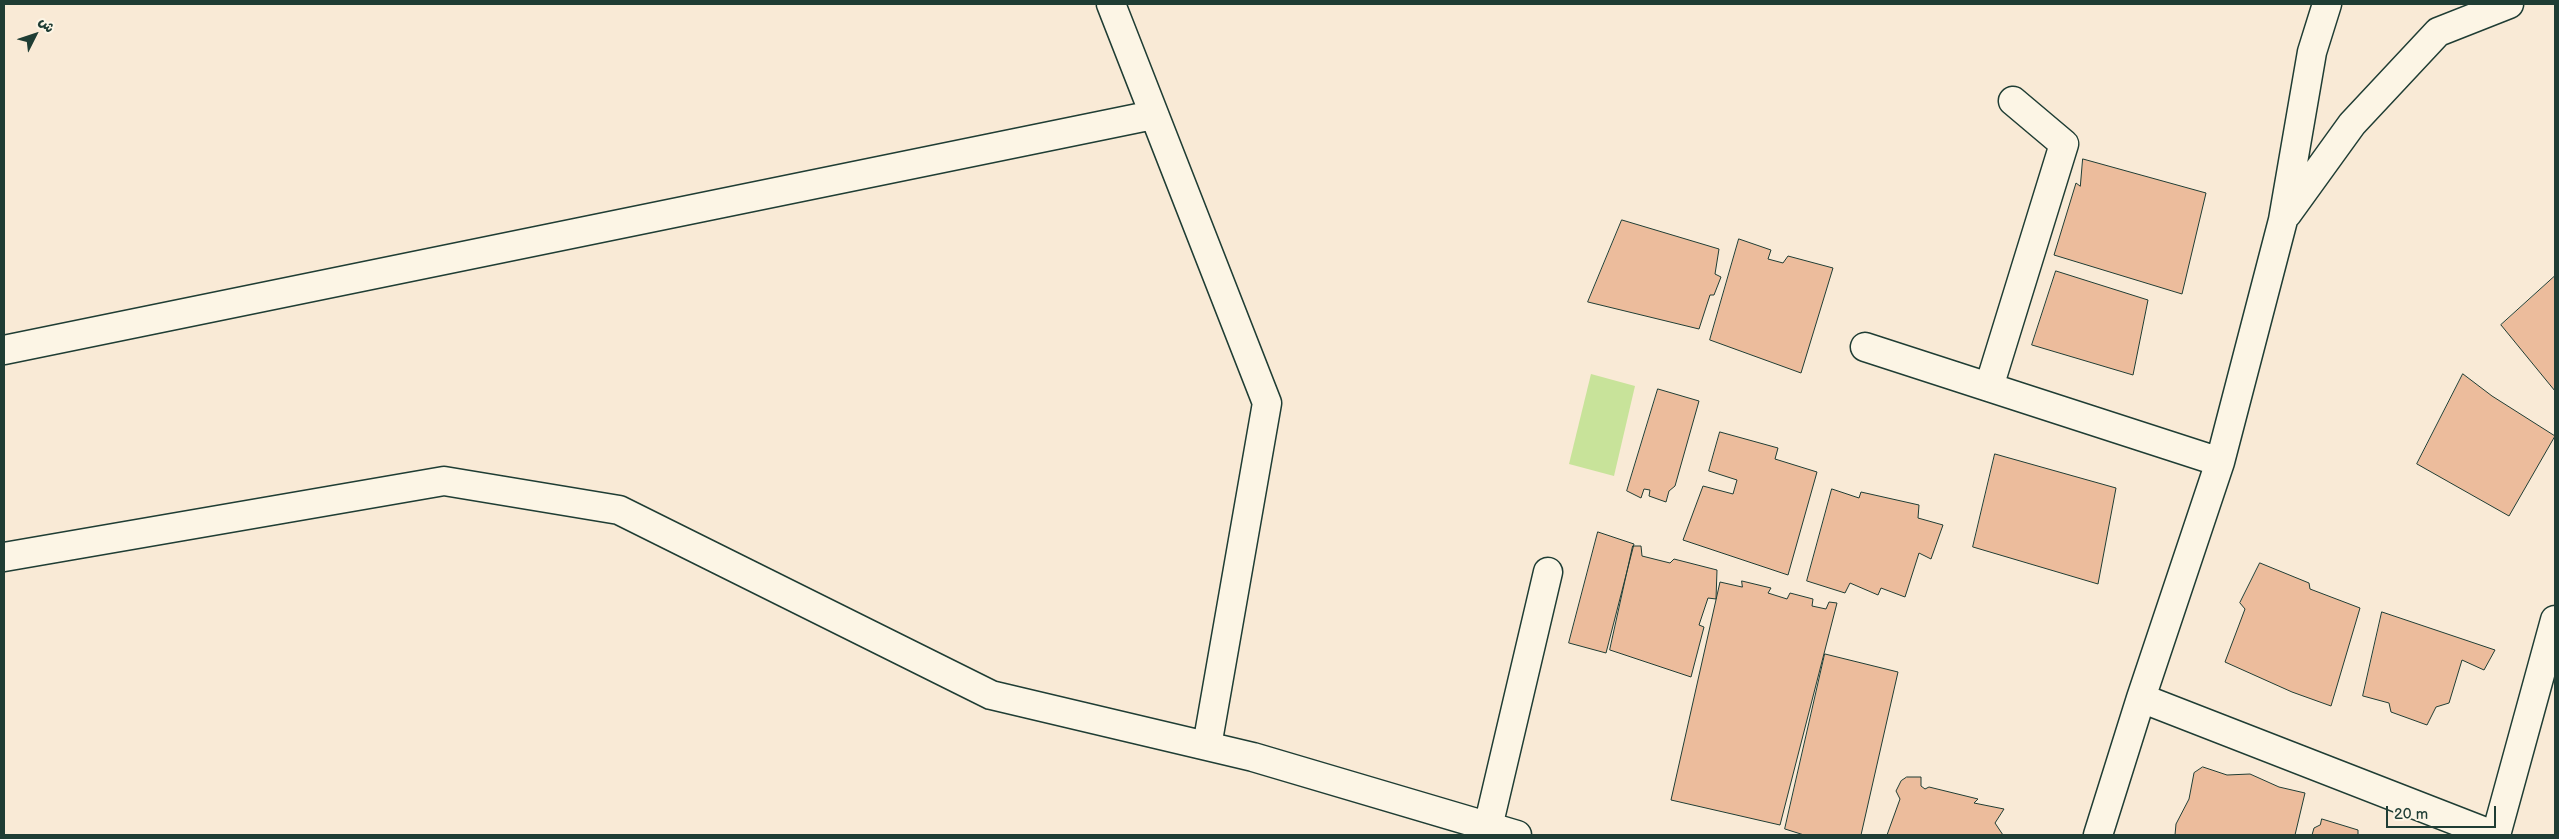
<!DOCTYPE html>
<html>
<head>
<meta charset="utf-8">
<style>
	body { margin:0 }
	#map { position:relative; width:2559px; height:839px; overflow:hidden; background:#f9ead6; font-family:"Balsamiq Sans","Playpen Sans Arabic",sans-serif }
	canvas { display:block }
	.frame { position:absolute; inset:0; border:5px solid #1f3d34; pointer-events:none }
	.north { position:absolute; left:10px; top:10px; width:50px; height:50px; -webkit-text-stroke:4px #fcf5e5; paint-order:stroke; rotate:49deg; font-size:14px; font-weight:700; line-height:20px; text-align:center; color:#1f3d34 }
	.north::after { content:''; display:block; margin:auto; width:18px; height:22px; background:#1f3d34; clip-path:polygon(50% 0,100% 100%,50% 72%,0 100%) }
	.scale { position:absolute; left:2386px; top:806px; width:110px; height:22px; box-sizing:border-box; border:2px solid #1f3d34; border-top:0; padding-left:6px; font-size:15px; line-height:18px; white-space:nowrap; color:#1f3d34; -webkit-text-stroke:4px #fcf5e5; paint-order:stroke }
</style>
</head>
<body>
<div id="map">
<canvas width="2559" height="839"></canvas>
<div class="frame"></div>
<div class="north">ش</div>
<div class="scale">20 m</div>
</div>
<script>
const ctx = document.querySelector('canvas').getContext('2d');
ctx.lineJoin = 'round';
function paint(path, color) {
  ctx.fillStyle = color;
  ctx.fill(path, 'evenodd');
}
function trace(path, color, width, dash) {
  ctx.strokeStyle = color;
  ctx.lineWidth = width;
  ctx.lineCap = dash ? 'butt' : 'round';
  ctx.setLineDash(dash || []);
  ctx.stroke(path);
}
paint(new Path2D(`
	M1591,374L1635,386L1614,476L1569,464Z`), '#c8e39a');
const building = new Path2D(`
	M2083,159L2206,193L2182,294L2054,255L2076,183L2080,186Z
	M1622,220L1719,249L1715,274L1721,277L1714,295H1710L1699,329L1588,302Z
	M1739,239L1771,250L1768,259L1783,263L1788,256L1833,268L1801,373L1710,340Z
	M2056,271L2148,300L2133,375L2032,345Z
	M2555,276V391L2501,325Z
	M2463,374L2492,396L2555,436L2509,516L2417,464Z
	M1658,389L1699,401L1675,486L1669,491L1666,502L1649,496L1650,490L1644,489L1641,498L1627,491Z
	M1720,432L1778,448L1775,459L1817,472L1788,575L1683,540L1703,486L1733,494L1737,480L1709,471Z
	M1995,454L2116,488L2098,584L1973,547Z
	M1832,489L1859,498L1861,492L1919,505L1918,518L1943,525L1931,559L1919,553L1905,597L1881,588L1878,595L1850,583L1845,593L1807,581Z
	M1598,532L1634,544L1606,653L1569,643Z
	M1633,546H1641L1642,556L1670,563L1674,559L1717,570L1716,599L1708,598L1699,625L1704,627L1691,677L1610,650Z
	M2260,563L2309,583L2310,589L2360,608L2331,706L2292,692L2225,662L2245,609L2240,603Z
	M1742,581L1771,588L1768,593L1787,599L1790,593L1813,599L1812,606L1826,609L1829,602L1837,603L1780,825L1671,800L1720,582L1742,587Z
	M2382,612L2495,650L2484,670L2462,660L2449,703L2436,707L2427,725L2391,712L2389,703L2363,696Z
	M1825,654L1898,672L1861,835H1804L1785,829Z
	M2203,767L2227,775L2250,774L2279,787L2305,793L2295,835H2175L2176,824L2189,799L2194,773Z
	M1907,777H1921V786L1925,789L1929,787L1978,799L1974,803L2004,809L1995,823L2003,835H1887L1900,799L1896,791L1901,781Z
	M2322,819L2358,830V835H2312L2314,828L2320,825Z`);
paint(building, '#ecbc9c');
trace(building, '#1f3d34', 1);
const minor = new Path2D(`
	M1111,4L1267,403L1207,746
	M2287,214L2352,124L2438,32L2509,4
	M1865,347L2220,462
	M4,350L1153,115
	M1989,387L2064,144L2013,101
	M4,557L444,481L619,510L991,695L1253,757L1517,835
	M2141,698L2493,835
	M1488,827L1548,572
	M2098,835L2141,698L2220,462L2283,220L2312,52L2327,4
	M2496,835L2555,620`);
trace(minor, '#1f3d34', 31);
trace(minor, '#fcf5e5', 28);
</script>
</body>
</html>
